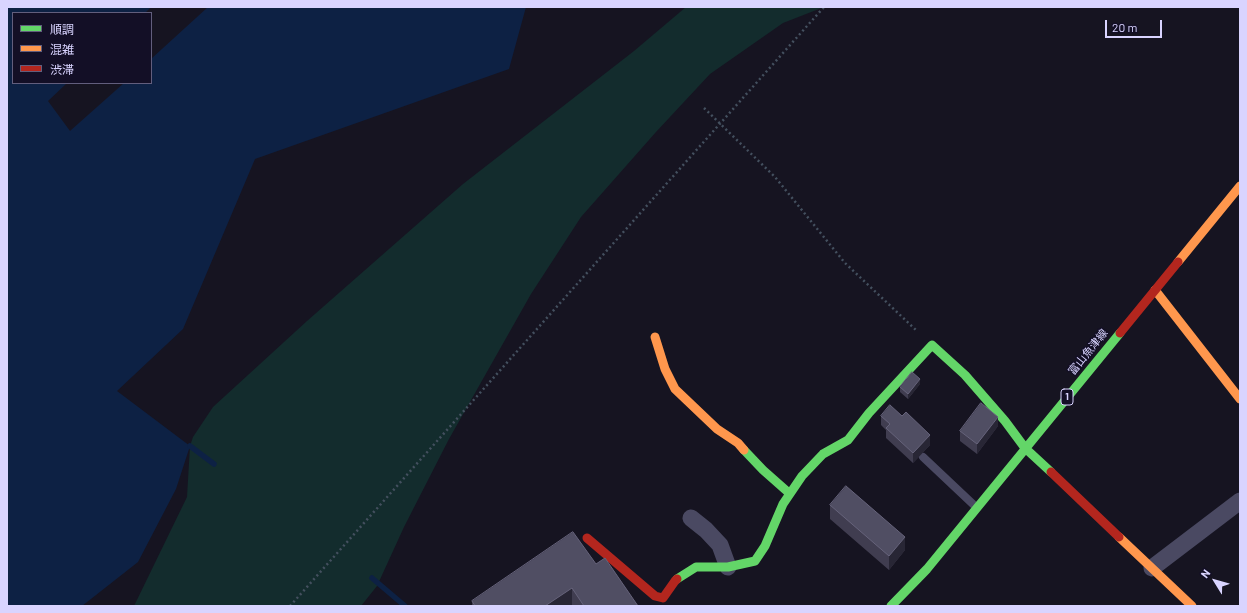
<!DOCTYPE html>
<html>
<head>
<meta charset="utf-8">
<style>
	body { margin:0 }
	#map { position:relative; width:1247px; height:613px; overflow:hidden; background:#161421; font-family:Barlow,"Noto Sans JP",sans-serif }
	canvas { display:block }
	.frame { position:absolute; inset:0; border:8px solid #d9d4ff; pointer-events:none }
	.legend { position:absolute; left:12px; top:12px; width:140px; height:72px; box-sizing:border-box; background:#130f26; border:1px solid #625e7d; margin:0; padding:5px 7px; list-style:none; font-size:12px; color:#d9d4ff }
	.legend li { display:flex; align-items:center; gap:8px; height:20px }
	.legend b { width:20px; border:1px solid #625e7d }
	.north { position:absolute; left:1195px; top:561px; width:40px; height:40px; -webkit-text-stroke:3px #130f26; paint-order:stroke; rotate:307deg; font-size:11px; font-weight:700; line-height:16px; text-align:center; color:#d9d4ff }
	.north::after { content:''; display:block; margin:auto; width:14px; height:18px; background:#d9d4ff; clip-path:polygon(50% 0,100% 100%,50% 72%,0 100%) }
	.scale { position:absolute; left:1105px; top:20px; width:57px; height:18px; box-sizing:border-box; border:2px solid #d9d4ff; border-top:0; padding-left:5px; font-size:12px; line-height:14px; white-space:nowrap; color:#d9d4ff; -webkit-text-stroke:3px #130f26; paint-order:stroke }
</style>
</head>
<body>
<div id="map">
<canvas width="1247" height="613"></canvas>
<div class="frame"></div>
<ul class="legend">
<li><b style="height:5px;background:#63d668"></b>順調</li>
<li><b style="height:5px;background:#ff974d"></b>混雑</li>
<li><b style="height:5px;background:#b3261e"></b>渋滞</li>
</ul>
<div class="north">N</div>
<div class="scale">20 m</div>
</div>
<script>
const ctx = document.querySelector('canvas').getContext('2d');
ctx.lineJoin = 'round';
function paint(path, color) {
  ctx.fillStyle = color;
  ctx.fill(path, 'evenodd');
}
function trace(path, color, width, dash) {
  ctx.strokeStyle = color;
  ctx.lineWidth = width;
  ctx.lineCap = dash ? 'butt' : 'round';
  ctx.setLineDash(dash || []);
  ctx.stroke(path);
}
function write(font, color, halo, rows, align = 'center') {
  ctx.font = font + ' Barlow,"Noto Sans JP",sans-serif';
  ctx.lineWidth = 3;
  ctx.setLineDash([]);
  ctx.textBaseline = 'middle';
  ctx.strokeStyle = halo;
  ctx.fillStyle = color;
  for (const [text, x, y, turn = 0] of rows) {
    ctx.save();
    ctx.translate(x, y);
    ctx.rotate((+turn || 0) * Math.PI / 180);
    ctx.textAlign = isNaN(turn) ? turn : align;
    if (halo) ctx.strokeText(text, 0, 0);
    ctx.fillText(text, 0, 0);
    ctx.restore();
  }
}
paint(new Path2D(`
	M686,7H824L783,23L710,74L656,132L581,217L531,294L449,439L404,527L377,586L361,606H134L187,497L190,446L193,437L213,407L307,321L463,184L634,51Z`), '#132c2d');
paint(new Path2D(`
	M7,7H526L509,69L255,159L183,329L117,391L190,446L176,489L138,562L82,606H7ZM13,13H151V83H13Z`), '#0d2144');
paint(new Path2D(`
	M151,7H208L151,59V13H145Z
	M67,83H124L70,131L48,101Z`), '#161421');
trace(new Path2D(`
	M190,446L214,464
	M372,578L405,606`), '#0d2144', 5.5);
trace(new Path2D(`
	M704,108L775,177L845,263L917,331
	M290,606L824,7`), '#44505f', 2.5, [2, 3]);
trace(new Path2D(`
	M923,457L976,507`), '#4a4962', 8);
trace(new Path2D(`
	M691,518L706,530L720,545L728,567
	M1152,568L1240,501`), '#4a4962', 17);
trace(new Path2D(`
	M744,450L763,470L789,493
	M677,579L696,567H728L755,561L765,546L783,504L802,476L823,454L848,440L869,413L932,345L965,375L1005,421L1025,448L1051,472
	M891,606L927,569L1120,333`), '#63d668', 9);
trace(new Path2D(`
	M1178,262L1240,186
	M1155,290L1240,399
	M655,337L665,369L675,389L717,429L738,443L744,450
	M1119,537L1192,606`), '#ff974d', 9);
trace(new Path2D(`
	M1120,333L1178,262
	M1051,472L1119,537
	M587,538L655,596L663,598L675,581L677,579`), '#b3261e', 9);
paint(new Path2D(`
	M920,384L908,399L900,392V387Z
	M881,416L930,445L913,463L886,438V430L881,425Z
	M998,426L977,454L960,441V431Z
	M830,505L905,550L889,570L830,519Z
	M596,564L638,606H572V605L571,606H472V601Z`), '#403d50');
paint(new Path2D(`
	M920,379V384L908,399V394Z
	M998,417V426L977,454V444Z
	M930,435V445L913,463V453Z
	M905,537V550L889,570V556Z
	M572,588V605L571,606H545Z`), '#282635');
const building = new Path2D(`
	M912,372L920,379L908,394L900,387Z
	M981,403L998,417L977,444L960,431Z
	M890,405L902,416L906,412L930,435L913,453L886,428L890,424L881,416Z
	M846,486L905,537L889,556L830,505Z
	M573,532L596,564L605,558L638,606H584L572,588L545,606H475L472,601Z`);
paint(building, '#504e63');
trace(building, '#66637b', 1);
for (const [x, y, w] of [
	[1067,397,12]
]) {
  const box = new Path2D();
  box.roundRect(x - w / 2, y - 8, w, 16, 3);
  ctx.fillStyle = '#130f26';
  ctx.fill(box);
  trace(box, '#d9d4ff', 1);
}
write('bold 10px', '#d9d4ff', null, [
	["1",1067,397]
]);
write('11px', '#d9d4ff', '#130f26', [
	["富山魚津線",1088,352,-51]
]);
</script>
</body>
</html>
